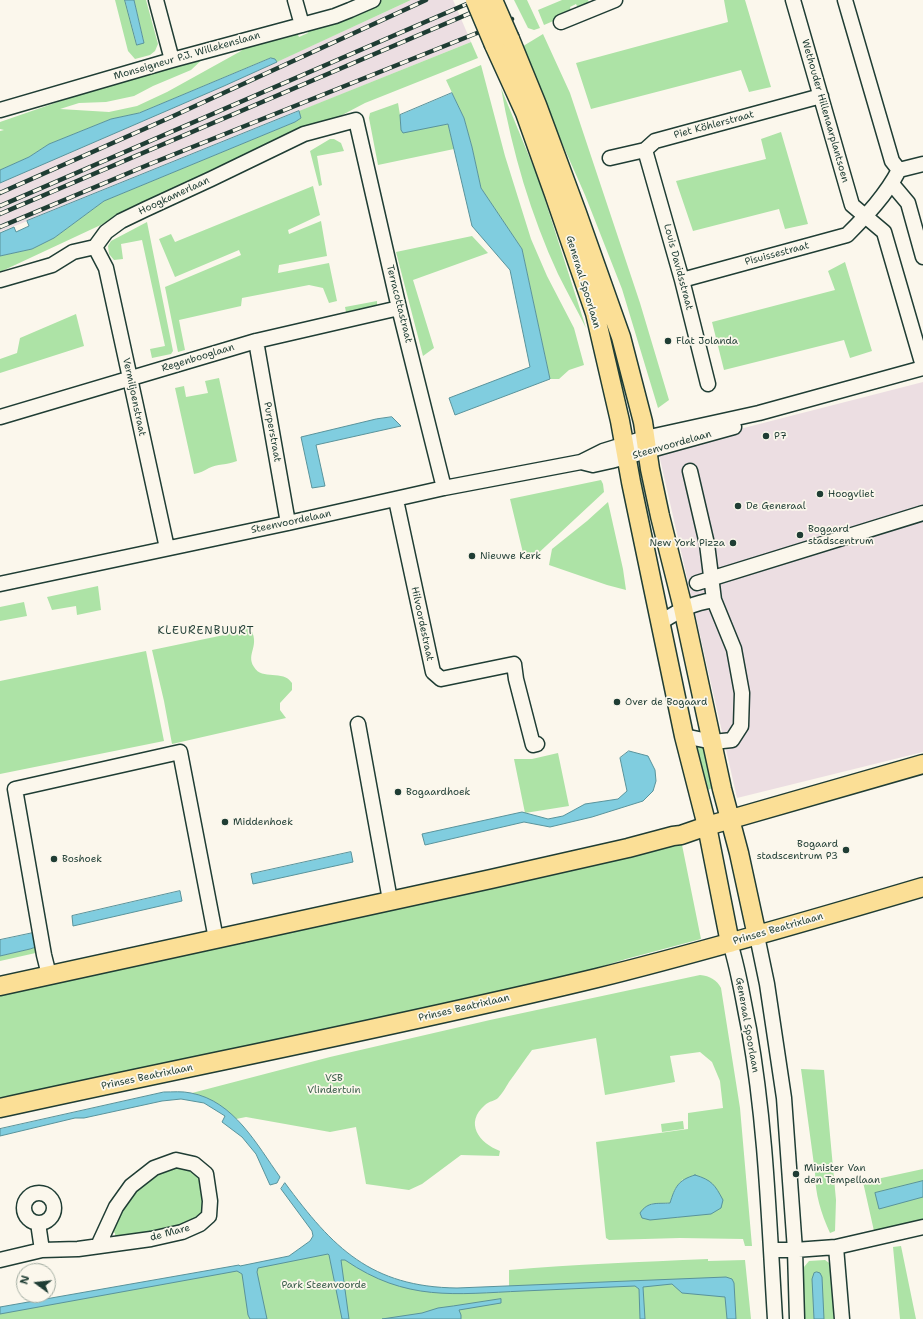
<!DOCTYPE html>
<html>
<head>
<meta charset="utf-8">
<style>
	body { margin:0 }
	#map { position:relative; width:923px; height:1319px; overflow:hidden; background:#fbf7ec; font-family:"Shantell Sans",sans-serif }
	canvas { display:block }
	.north { position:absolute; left:16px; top:1263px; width:40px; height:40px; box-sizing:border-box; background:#fbf7ec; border:1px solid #a3ada2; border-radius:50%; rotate:285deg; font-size:11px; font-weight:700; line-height:16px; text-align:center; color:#1f3d34 }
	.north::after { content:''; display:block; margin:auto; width:14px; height:18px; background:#1f3d34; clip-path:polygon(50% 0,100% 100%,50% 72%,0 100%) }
</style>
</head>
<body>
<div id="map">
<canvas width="923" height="1319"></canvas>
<div class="north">N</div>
</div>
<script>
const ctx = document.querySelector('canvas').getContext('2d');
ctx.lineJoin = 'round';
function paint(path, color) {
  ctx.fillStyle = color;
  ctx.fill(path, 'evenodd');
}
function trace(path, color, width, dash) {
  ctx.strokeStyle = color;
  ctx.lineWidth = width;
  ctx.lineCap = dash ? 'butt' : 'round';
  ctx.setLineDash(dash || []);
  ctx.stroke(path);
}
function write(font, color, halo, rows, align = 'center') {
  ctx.font = font + ' "Shantell Sans",sans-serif';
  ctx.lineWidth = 3.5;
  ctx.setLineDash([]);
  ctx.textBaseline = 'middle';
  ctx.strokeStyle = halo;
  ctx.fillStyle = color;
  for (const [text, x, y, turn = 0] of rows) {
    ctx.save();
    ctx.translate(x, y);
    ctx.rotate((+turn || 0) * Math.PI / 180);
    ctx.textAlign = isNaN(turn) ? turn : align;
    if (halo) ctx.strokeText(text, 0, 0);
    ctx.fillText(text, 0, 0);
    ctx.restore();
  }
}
paint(new Path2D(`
	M411,0H453L471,42L0,232V183L224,86Z
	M923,382V752L737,798L658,450Z`), '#ecdee2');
paint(new Path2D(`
	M115,0H125L137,45L144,42L134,0H146L158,44L155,51L150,55L135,59L128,51Z
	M382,0H411L277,62L275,59L270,58L139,113L111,119L49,144L29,157L0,170V131L4,130L0,129V122L130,77L207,55L191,70L153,86L134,96L106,102L79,103L60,109L109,112L137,106L167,92L241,51L246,44L297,33L299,37L308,33L307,30Z
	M514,0H527L540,28L534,30L528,28Z
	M562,0H588L590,5L579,10L576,4L570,7L572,13L544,25L538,10Z
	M724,0H745L771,87L749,92L741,70L591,109L576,63L728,22Z
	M543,34L570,93L640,303L669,400L658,408L622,289L585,195L520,48Z
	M471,42L478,58L365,103L327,123L302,131L0,272V256L32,249L54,238L104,201L295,122L301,118L299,111Z
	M481,65L505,156L531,239L547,276L574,328L584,365L569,370L559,379H550L522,249L481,188L472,147L464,118L446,80Z
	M501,88L538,178L586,328C577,310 567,292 558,274C531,216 512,151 501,88Z
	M398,103L400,115L401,130L448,124L454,149L378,165L369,118L370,113Z
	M781,132L808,224L785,229L779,209L693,231L676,181L766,159L761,139Z
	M330,139H334L341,143L344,151L317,156L322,185L319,186L310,151Z
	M313,186L320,215L288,230L289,234L321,221L327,256L279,265L278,273L329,263L337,301L329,303L323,288L309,285L242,298L241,306L179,320L185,350L178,352L165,287L241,255L239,250L175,277L159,239L171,234L175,242Z
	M147,222L173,351L171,354L152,358L150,349L165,346L142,240L121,244L123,259L114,260L109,254L108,246L111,241Z
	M472,236L488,253L413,280L434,348L423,356L396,252Z
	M845,262L872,351L850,358L844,340L724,370L712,322L835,290L828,271Z
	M377,301V306L373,310L347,317L345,307Z
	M76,314L84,346L0,373V359L17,353L20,338Z
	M219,378L237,461C227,465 217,464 209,468C204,471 200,473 194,474L175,388L184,386L186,397L208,393L205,381Z
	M601,480L603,484L604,492L532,559L523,553L510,499Z
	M608,502L623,569L626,590L607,585L549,565L552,549L587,521Z
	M98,586L101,610L77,615L76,606L52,610L47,597Z
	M24,602L27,616L0,621V607Z
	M249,626C262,646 245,653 254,667C262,681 283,669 292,683V690L280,703V710L286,718L172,744L164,701L152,650L224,635L227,630Z
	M146,651L164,741L0,774V681Z
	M696,745L706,749L715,787L705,791Z
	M558,753L569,806L525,813L514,759H532Z
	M681,840L701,939L626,959L568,977L0,1102V994Z
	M34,941H38L40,952L0,961V956L30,949L36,947Z
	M700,975C710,976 717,980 721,988L740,1108L752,1246H745L743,1239L680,1238L609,1240L606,1238L596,1142L688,1129V1113L723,1108L720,1081L712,1062L700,1052L670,1056L675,1082L605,1095L596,1038L532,1050C524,1061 517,1071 509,1082C506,1087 502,1094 498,1098C495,1101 489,1101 485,1105C464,1123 479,1143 500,1151L499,1156L461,1155L422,1184L409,1190L366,1184L356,1127L330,1132L246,1117L236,1119C222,1105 211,1099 192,1093L330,1057L490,1020ZM683,1179L678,1218L650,1204L670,1203L675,1189Z
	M801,1069L824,1070L836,1200L835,1231L830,1233C821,1213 815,1194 815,1172Z
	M683,1121L684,1129L662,1132L661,1124Z
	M186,1166L202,1178L205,1207L201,1218L187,1226L115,1239V1233L107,1229L130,1193L165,1167Z
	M923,1169V1220L874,1231L863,1182Z
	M901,1246L916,1319H900L893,1247Z
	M329,1249L394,1282L445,1293L510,1286H509V1270C575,1264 641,1262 708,1259V1261L745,1260L751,1319H0V1312Z
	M825,1260L832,1265L835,1319H803L801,1272L804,1271V1267L809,1261Z`), '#ade3a6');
const water = new Path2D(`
	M125,0H134L144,43L137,45Z
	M271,58L275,59L277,62L224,86L0,183V170L29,157L49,144L111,119L139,113Z
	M452,93L464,118L472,147L481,188L522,249L550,379L455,415L449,398L530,367L510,270L472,226L448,124L403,133L401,130L400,115Z
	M299,111L301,118L295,122L104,201L54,238L32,249L0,256V233L14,227L16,232L29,226L27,221Z
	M392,417L401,426L316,445L325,486L312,488L301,437L376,419Z
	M629,751L648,756L655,770L656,781L653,791L643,801L592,817L550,827L524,822L425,845L422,834L522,812L548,819L563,816L585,804L618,799L627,791L620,758Z
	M351,852L353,862L253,884L251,874Z
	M180,891L182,901L73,926L72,916Z
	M33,933L36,947L30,949L0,956V940Z
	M164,1092C173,1092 182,1091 191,1093C234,1101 257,1145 280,1177L277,1183L270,1185L256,1154L242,1137L222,1122L225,1116L204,1103L181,1099L162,1101L84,1118H75L0,1136V1129Z
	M695,1175C712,1180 715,1185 723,1200L721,1208L711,1214L650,1220L642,1218L640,1213C648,1201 657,1204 670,1203C675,1187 678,1180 695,1175Z
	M923,1181V1197L879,1209L875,1193Z
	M285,1183C333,1248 371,1287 457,1288L726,1277L732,1279L734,1283L736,1319H727L725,1297L682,1293L672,1284L643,1287L645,1319H640L639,1289L635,1286C598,1288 560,1289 523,1291C455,1294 406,1302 345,1260H341L349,1319H342L329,1255L328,1254L258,1268L257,1272L267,1319H250L248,1315L242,1274L237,1271L0,1314V1307L239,1265L240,1266L289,1256L310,1241L313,1236L312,1231L281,1189Z
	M817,1272L820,1273L822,1277L824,1319H814L812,1279L814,1273Z
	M501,1299V1303L459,1310L461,1315V1319H382L422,1313L438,1308L453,1306Z`);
paint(water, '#80cddf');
trace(water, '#59939b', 1);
const minor = new Path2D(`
	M156,0L172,60
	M295,0L302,25
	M793,0L852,205L884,232L923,366
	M845,0L892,161L899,170
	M561,22L615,0
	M0,110L172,60L335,16L350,10L373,0
	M645,150L682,280L708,384
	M610,158L645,150L655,141L821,96
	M899,170L923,164
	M892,184L908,203L923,257
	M95,247L106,268L167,548
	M0,280L52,265L73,252L95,247L106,232L121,221L146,209L211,179L304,134L356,120L399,308L444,488
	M682,280L847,235C867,215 886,195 899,170
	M256,341L288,523
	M0,417L256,341L399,308
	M581,462L593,465L611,461L734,427
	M690,471L707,544L714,600
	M396,500L433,672L441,679L514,664L516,679L533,745L537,744
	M697,583L923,513
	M0,584L288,523L444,488L581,462L603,451L645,438L759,413L923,368
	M661,622C680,610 692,603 714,600L734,649L742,693L741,726L732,740L713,742L684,736
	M358,724L390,900
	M757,936L767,984L784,1098L795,1250L797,1319
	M730,943C739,971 743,1000 749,1029C766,1125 769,1222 775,1319
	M49,975L44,955L15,789L180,752L216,939
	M24 1208a15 15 0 1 1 30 0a15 15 0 1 1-30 0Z
	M38,1223L42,1250
	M836,1247L842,1319
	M771,1250H795L836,1247L923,1227
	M0,1260L42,1250L78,1249L151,1239L182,1232L200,1224L209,1216L210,1201L206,1174L194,1164L176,1160L154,1168L131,1186L116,1207L98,1246`);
const major = new Path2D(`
	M510,39L537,105L577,213L621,337L643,422L650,469L660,516L683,608L722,789L739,853L757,936
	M494,45L525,113L554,194L595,313L620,421L631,482L684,736L707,826L730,943
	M0,986L491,879L628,848L673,836L681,835L707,826L923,764
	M0,1108C199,1064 399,1026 597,978C706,951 815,919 923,887`);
trace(minor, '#1f3d34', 17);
trace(major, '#1f3d34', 21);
trace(minor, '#fbf7ec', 14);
trace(major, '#fbdf96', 18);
const rail = new Path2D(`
	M0,193L169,118L426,0
	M0,206L476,0
	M0,214L501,0
	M0,227L150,164L512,19`);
trace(rail, '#1f3d34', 4.5);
trace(rail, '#fbf7ec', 3, [9]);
const majorBridge = new Path2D(`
	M475,0L494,45
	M493,0L510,39`);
trace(majorBridge, '#1f3d34', 21, []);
trace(majorBridge, '#fbdf96', 18);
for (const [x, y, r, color] of [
	[668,341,4,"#1f3d34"],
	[766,436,4,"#1f3d34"],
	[820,494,4,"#1f3d34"],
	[738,506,4,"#1f3d34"],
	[800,535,4,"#1f3d34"],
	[733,543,4,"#1f3d34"],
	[472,556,4,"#1f3d34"],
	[617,702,4,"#1f3d34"],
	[398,792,4,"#1f3d34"],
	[225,822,4,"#1f3d34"],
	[846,850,4,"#1f3d34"],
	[54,859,4,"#1f3d34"],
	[796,1174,4,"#1f3d34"]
]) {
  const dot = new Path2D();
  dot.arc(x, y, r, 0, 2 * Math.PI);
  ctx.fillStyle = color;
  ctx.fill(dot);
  trace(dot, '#fbf7ec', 1.5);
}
write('10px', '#1f3d34', '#fbf7ec', [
	["Monseigneur P.J. Willekenslaan",187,56,-16],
	["Wethouder Hillenaarplantsoen",825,111,74],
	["Piet Köhlerstraat",714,125,-15],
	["Hoogkamerlaan",174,196,-25],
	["Pisuissestraat",777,254,-15],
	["Louis Davidsstraat",678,267,75],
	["Generaal Spoorlaan",583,282,73],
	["Terracottastraat",399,304,76],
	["Regenbooglaan",198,358,-17],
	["Vermiljoenstraat",134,397,78],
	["Purperstraat",272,432,80],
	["Steenvoordelaan",672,445,-16],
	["Steenvoordelaan",291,522,-12],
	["Hilvoordestraat",422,624,78],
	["Prinses Beatrixlaan",778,929,-16],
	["Prinses Beatrixlaan",464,1008,-13],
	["Generaal Spoorlaan",747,1025,80],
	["Prinses Beatrixlaan",147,1077,-12],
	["de Mare",170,1233,-15]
]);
write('10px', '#1f3d34', '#fbf7ec', [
	["Flat Jolanda",676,341],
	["P7",774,436],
	["Hoogvliet",828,494],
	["De Generaal",746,506],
	["Bogaard",808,529],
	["stadscentrum",808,541],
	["New York Pizza",725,543,"right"],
	["Nieuwe Kerk",480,556],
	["Over de Bogaard",625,702],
	["Bogaardhoek",406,792],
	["Middenhoek",233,822],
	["Bogaard",838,844,"right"],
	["stadscentrum P3",838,856,"right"],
	["Boshoek",62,859],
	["Minister Van",804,1168],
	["den Tempellaan",804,1180]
], 'left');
write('10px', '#3b5e4b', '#fbf7ec', [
	["VSB",334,1078],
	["Vlindertuin",334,1090],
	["Park Steenvoorde",324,1285]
]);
ctx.letterSpacing = '1px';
write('11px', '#1f3d34', '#fbf7ec', [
	["KLEURENBUURT",206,631]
]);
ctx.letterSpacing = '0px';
</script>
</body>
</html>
